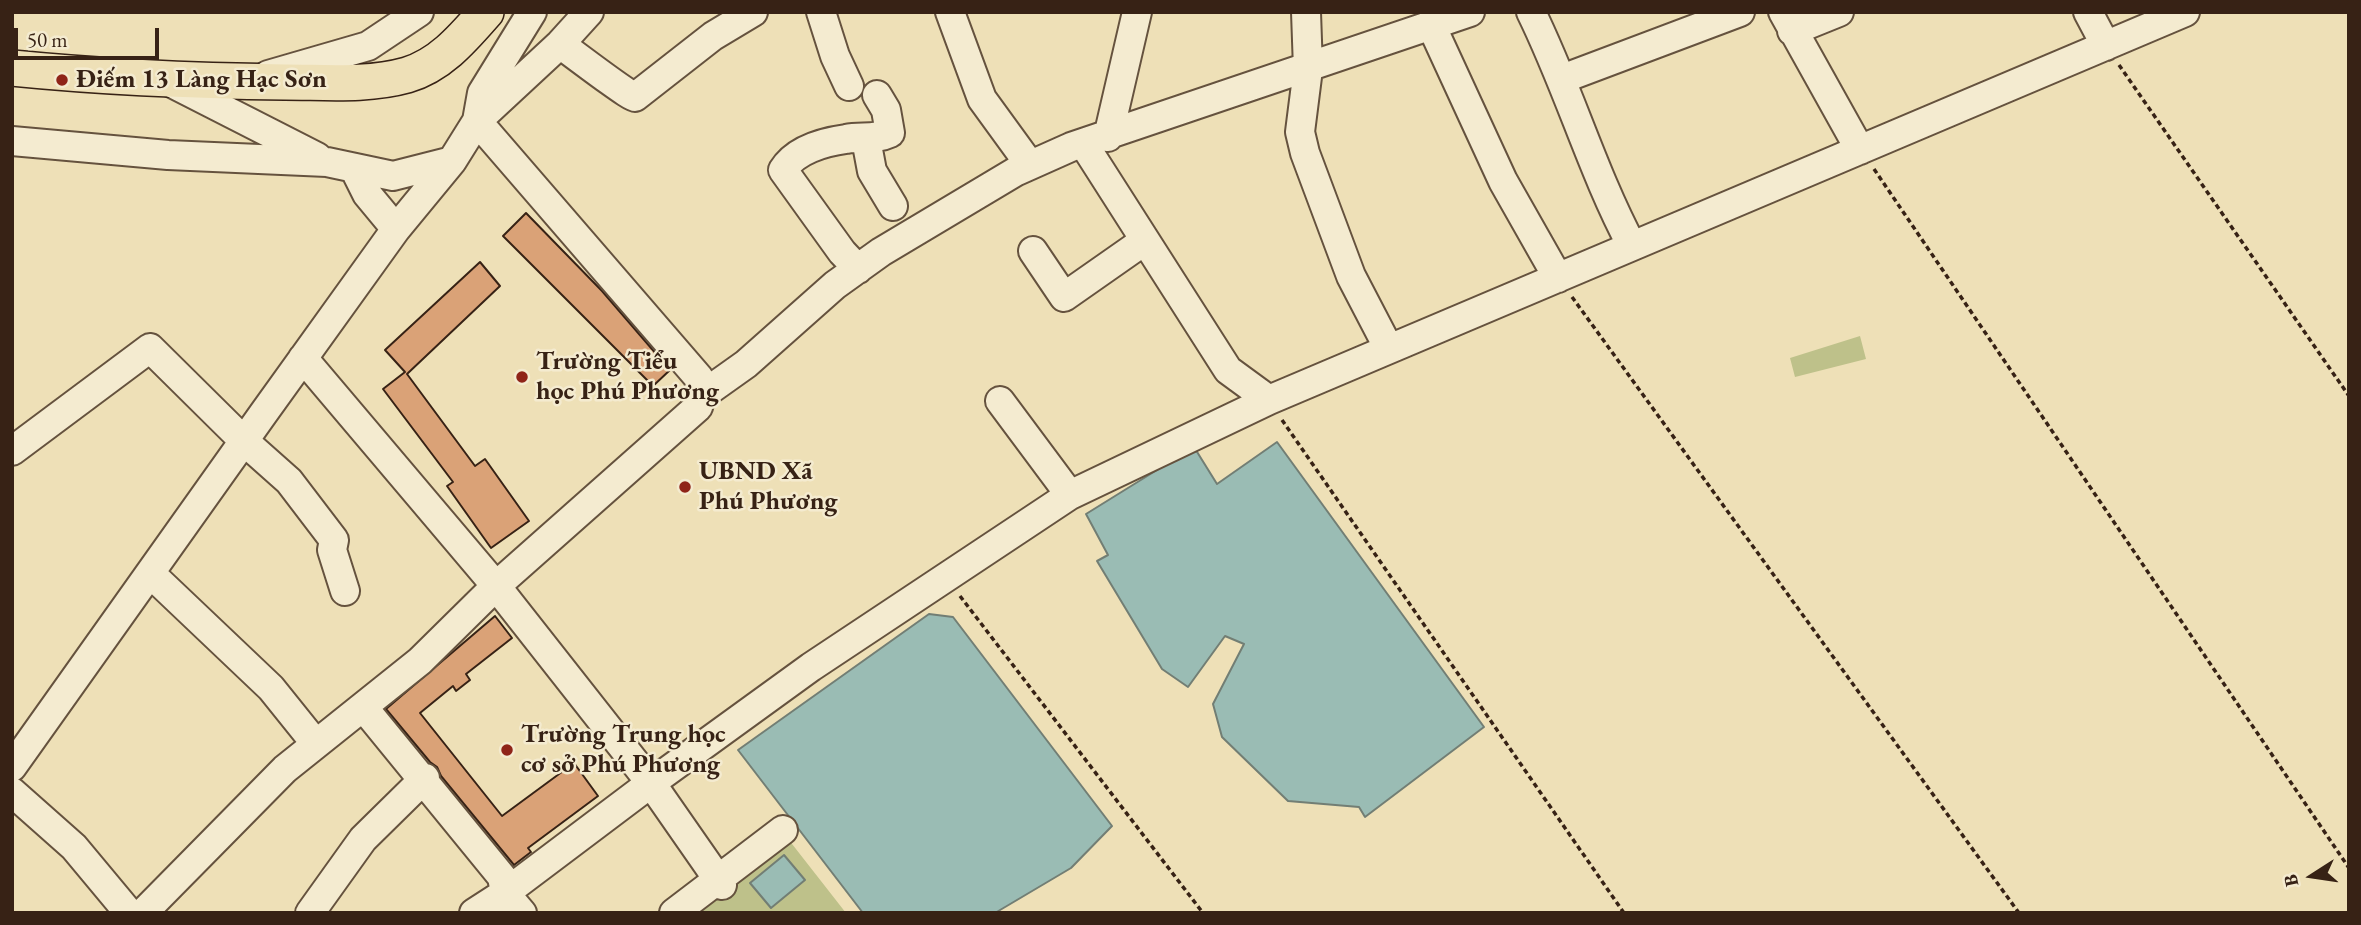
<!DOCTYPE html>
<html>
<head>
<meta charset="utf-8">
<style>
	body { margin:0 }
	#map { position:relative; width:2361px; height:925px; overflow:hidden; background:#eee0b7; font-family:"EB Garamond",serif }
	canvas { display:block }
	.frame { position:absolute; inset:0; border:14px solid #372215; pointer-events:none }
	.north { position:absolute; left:2277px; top:841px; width:70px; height:70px; -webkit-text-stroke:5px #f4ebd0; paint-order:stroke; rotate:258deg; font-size:19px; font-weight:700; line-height:28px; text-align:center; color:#372215 }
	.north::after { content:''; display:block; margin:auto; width:24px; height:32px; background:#372215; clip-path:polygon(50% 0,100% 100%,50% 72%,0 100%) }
	.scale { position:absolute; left:14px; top:28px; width:145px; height:32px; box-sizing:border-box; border:4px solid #372215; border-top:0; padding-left:9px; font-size:21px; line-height:24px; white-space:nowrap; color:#372215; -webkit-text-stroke:5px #f4ebd0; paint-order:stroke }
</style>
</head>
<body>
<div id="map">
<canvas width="2361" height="925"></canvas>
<div class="frame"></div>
<div class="north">B</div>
<div class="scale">50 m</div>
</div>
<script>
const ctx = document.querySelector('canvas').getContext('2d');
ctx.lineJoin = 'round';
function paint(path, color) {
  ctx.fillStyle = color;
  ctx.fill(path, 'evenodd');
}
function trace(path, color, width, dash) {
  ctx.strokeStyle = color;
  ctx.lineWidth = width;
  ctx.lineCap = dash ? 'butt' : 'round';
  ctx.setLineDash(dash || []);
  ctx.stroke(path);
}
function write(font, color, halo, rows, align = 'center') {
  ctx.font = font + ' "EB Garamond",serif';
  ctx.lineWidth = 5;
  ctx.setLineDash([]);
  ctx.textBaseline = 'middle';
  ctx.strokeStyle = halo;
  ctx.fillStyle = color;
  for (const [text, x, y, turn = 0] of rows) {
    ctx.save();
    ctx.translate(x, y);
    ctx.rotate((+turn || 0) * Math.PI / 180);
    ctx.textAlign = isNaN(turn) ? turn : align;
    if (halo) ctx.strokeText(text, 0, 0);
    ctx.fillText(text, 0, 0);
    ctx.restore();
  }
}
paint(new Path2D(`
	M1860,336L1866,359L1795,377L1790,358Z
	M785,835L846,913H686Z`), '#bec18a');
const water = new Path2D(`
	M1277,442L1484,727L1365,817L1359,807L1288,801L1222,737L1213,704L1244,644L1225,636L1188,687L1162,669L1097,561L1108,555L1086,514L1194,447L1217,484Z
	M929,614L953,617L1112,826L1071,868L995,913H863L738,750Z
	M784,855L805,880L771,908L750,883Z`);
paint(water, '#9abcb4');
trace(water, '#727e74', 2);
const building = new Path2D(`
	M526,213L602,291L670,370L653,386L503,236Z
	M480,262L500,286L407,374L475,466L485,459L529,521L491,548L447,486L453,482L383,389L405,372L385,350Z
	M495,616L512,638L466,674L470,680L456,691L453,686L420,713L502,816L574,763L598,796L528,848L531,852L514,865L441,776L437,767L430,762L386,709Z`);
paint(building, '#daa277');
trace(building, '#372215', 2);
const minor = new Path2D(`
	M821,12L835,56L849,86
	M950,12L982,99L1030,165
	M1306,12L1308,69L1300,132L1305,153L1351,276L1389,349
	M1531,12C1569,89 1592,171 1632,246
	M1783,12L1860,150
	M2088,12L2106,46
	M1432,27L1503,181L1558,278
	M1792,31L1839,12
	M560,44C571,52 630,97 635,97L713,36L753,12
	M268,75L368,46L419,12
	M1562,79L1740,12
	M166,80L317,157
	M477,121L482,93L532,12
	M1108,137L1137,12
	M866,139L872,171L893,206
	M12,141L168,155L327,162L393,176L452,161
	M1083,143L1228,370L1269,400
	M354,168L367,194L396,229
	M1033,251L1064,297L1144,241
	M858,269L842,252L783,170C795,150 824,142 846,139C861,136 875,140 890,133L886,110L877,95
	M303,358L496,586L698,407L701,396L699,378L477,121
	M701,396L746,364L835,285L881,252L1015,172L1071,147L1470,12
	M1000,401L1070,495
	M12,451L150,348L244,441L289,481L334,540L332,550L345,591
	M151,574L271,688L316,744
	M364,708L502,877L505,893L474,913
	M12,767L263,414L396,229L452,161L477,121L560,44L589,12
	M12,792L74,847L129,913
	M722,885L651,783L811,667L1070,495L1269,400L2185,12
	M143,913L285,769L420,661L496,586L651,783L505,893L522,913
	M310,913L363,839L425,778
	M674,913L783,830`);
const major = new Path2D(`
	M12,68C102,77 194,81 285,82C325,82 368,86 407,75C441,65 464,37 486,12`);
trace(minor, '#65523e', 32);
trace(major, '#372215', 38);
trace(new Path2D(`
	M2119,65L2349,396
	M1874,169L2349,868
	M1572,297L2019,913
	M1282,420L1624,913
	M960,596L1203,913`), '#372215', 3.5, [5, 3.5]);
trace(minor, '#f4ebd0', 28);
trace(major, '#eee0b7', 35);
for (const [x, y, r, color] of [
	[62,80,7,"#8f2418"],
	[522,377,7,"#8f2418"],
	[685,487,7,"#8f2418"],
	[507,750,7,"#8f2418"]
]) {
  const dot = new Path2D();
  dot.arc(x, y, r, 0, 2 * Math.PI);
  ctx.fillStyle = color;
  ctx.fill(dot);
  trace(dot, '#f4ebd0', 2.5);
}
write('bold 26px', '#372215', '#f4ebd0', [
	["Điếm 13 Làng Hạc Sơn",76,80],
	["Trường Tiểu",536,362],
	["học Phú Phương",536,392],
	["UBND Xã",699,472],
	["Phú Phương",699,502],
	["Trường Trung học",521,735],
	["cơ sở Phú Phương",521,765]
], 'left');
</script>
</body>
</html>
